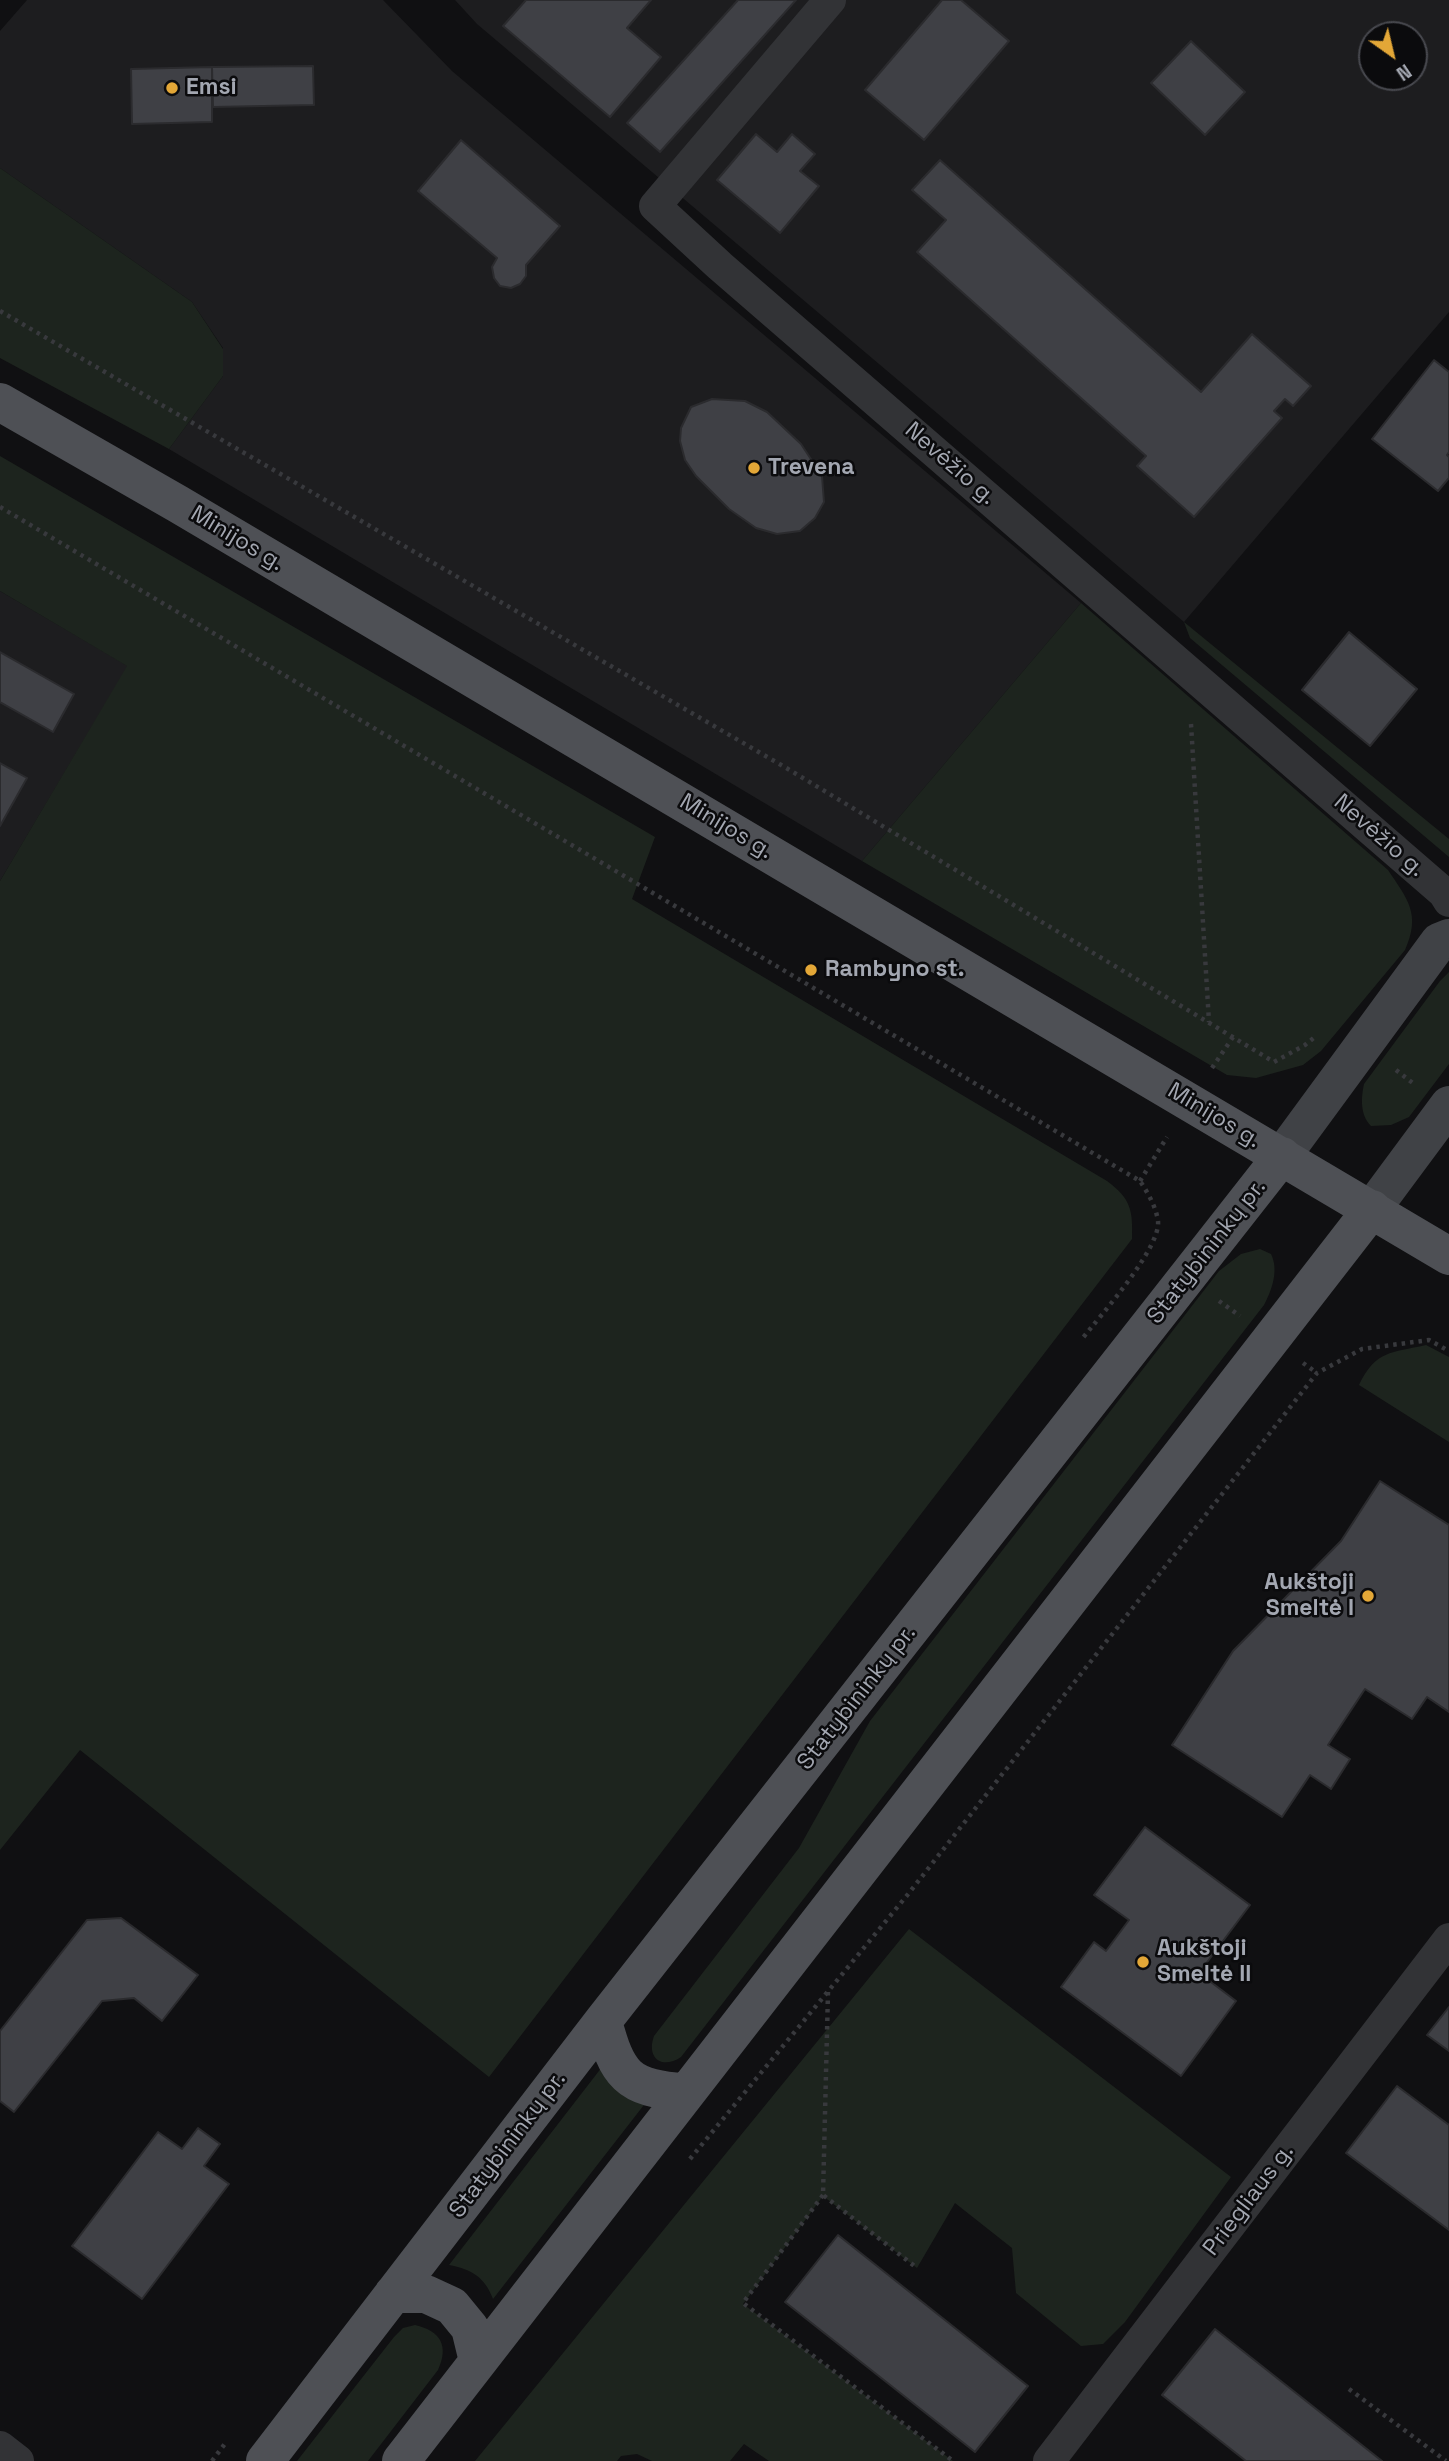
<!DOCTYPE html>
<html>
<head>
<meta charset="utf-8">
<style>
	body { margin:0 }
	#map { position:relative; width:1449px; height:2461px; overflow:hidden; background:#101012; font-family:"Space Grotesk",sans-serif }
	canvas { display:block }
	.north { position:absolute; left:1358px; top:21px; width:70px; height:70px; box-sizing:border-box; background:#0b0b0d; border:2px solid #48494f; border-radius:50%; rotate:146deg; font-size:19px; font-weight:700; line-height:28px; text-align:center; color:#a3a7b1 }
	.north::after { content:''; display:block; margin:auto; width:24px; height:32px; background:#e3a737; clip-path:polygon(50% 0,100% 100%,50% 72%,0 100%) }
</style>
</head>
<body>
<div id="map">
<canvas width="1449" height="2461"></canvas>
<div class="north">N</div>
</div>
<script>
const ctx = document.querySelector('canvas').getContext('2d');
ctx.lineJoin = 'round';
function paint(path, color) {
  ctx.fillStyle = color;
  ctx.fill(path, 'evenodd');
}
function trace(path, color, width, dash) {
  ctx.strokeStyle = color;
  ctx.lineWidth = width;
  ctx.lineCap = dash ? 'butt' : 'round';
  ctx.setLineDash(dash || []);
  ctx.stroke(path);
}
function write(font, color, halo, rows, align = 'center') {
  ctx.font = font + ' "Space Grotesk",sans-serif';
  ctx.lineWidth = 5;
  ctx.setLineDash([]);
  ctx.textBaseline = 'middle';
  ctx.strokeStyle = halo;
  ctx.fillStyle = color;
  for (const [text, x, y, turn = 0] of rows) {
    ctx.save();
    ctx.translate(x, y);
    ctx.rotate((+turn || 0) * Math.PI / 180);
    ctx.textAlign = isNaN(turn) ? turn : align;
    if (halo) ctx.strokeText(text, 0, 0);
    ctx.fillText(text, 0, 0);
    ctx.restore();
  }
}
paint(new Path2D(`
	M27,0H383L452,71L1081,603L862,861L169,449L223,376V348L192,302L0,168V31Z
	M455,0H1449V312L1184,622L477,24ZM1372,35H1414V77H1372Z
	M0,591L128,666L0,881Z`), '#1d1d1f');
paint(new Path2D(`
	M0,168L192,302L223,349V376L169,449L0,358Z
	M0,456L655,837L632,899L1107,1181C1131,1199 1133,1210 1132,1239L489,2077L80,1750L0,1850V881L127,666L0,591Z
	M1081,603L1388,870C1408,900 1421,914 1405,950L1321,1051L1303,1065L1256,1078L1227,1075L862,861Z
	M1184,622L1449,839V857L1190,638Z
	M1449,972V1064L1409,1117L1391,1125L1371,1126C1360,1115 1361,1098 1364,1084L1440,981Z
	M1260,1249L1271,1254C1279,1270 1272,1290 1264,1305L681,2057C662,2070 646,2058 654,2036L799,1848L870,1721L1219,1271L1241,1254Z
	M1426,1345L1449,1357V1442L1359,1385C1376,1350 1391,1353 1426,1345Z
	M909,1929L1231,2177L1125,2322L1103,2344L1081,2346L1016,2293L1012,2248L955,2203L917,2268L823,2196L743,2304L953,2461H769L744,2444L730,2461H652L637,2454L621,2456L617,2461H475Z
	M602,2067L647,2101L493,2299C485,2277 471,2269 449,2265Z
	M415,2325C441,2331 449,2346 438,2370L368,2461H297L394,2337L403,2328Z`), '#1d241e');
const building = new Path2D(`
	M526,0H651L627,28L661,57L610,117L503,26Z
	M738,0H796L660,152L627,123Z
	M942,0H961L1009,41L924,140L865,90Z
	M1191,41L1245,92L1205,135L1151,83Z
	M313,66L314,105L213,107L212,67Z
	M212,67V122L132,124L131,69Z
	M756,134L777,152L792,134L815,154L800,171L819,186L780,233L717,180Z
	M461,140L560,226L526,265V276L520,284L511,288L500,286L494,278L492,267L497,258L418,191Z
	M940,160L1201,392L1252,334L1311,386L1293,406L1285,399L1274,411L1282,418L1194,517L1137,466L1146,456L917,252L946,220L912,190Z
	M1434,360L1449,372V452L1447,455L1449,457V478L1438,491L1372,439Z
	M712,399L745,401L767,412L801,444L822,476L824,502L815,518L800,531L777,534L756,528L729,509L696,476L685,460L680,441L681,428L691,407Z
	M1349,632L1417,689L1370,746L1302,690Z
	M0,652L74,694L53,732L0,702Z
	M0,763L27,778L0,826Z
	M1380,1481L1449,1525V1712L1427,1697L1412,1719L1365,1689L1328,1745L1350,1759L1331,1789L1310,1775L1282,1817L1172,1745L1233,1651L1341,1541Z
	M1145,1827L1250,1905L1199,1973L1236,2001L1181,2076L1061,1987L1094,1942L1106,1951L1129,1920L1094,1895Z
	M121,1918L198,1975L162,2021L134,1998L102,2001L14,2112L0,2101V2031L87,1920Z
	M1449,2007V2051L1427,2035Z
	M1397,2086L1449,2125V2230L1346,2153Z
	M198,2128L220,2144L204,2166L229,2184L142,2299L72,2246L158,2132L182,2149Z
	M838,2235L1028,2386L975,2452L785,2302Z
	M1215,2329L1382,2461H1246L1162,2395Z`);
paint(building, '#3f4045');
trace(building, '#2b2b2e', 2);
trace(new Path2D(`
	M0,311L788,769L1274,1062L1305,1045L1316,1036
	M0,507L1140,1181C1148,1193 1156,1207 1158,1221C1161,1248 1100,1316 1082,1339
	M1191,724L1209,1022
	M1212,1068L1233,1037
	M1396,1070L1414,1084
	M1140,1181L1167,1137
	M1219,1301L1240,1316
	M1303,1363L1317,1373
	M828,1992L823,2195L917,2268
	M690,2159L909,1893L1317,1373L1362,1349L1429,1340L1449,1351
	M823,2195L743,2303L953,2461
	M1349,2389L1446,2461
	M212,2461L227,2441`), '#38393d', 4.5, [3.5, 5]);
trace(new Path2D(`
	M830,0L655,206L720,266L1444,893L1449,901
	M0,2447L18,2461
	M1049,2461L1449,1939`), '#323336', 32);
trace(new Path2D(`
	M1282,1156L1439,942L1449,938
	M1372,1209L1449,1105`), '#404246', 38);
trace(new Path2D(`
	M0,402L178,504L1449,1256
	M603,2021C617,2074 627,2089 684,2092
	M393,2294H426L452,2306L470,2328L478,2361
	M265,2461L603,2021L1282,1156
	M401,2461C723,2042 1050,1627 1372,1209`), '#4e5055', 38);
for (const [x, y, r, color] of [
	[172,88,7,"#e3a737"],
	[754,468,7,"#e3a737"],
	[811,970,7,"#e3a737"],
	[1368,1596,7,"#e3a737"],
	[1143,1962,7,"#e3a737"]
]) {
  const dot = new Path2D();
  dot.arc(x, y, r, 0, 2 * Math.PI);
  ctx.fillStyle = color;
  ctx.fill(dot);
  trace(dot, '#0b0b0d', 2.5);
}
write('bold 23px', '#a3a7b1', '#0b0b0d', [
	["Emsi",186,88],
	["Trevena",768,468],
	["Rambyno st.",825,970],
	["Aukštoji",1354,1583,"right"],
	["Smeltė I",1354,1609,"right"],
	["Aukštoji",1157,1949],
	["Smeltė II",1157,1975]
], 'left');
write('23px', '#a3a7b1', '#0b0b0d', [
	["Nevėžio g.",950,464,41],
	["Minijos g.",237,539,31],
	["Minijos g.",726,827,31],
	["Nevėžio g.",1379,836,41],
	["Minijos g.",1214,1116,31],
	["Statybininkų pr.",1207,1252,-52],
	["Statybininkų pr.",857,1698,-52],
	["Statybininkų pr.",508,2145,-53],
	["Priegliaus g.",1249,2200,-53]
]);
</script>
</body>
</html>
